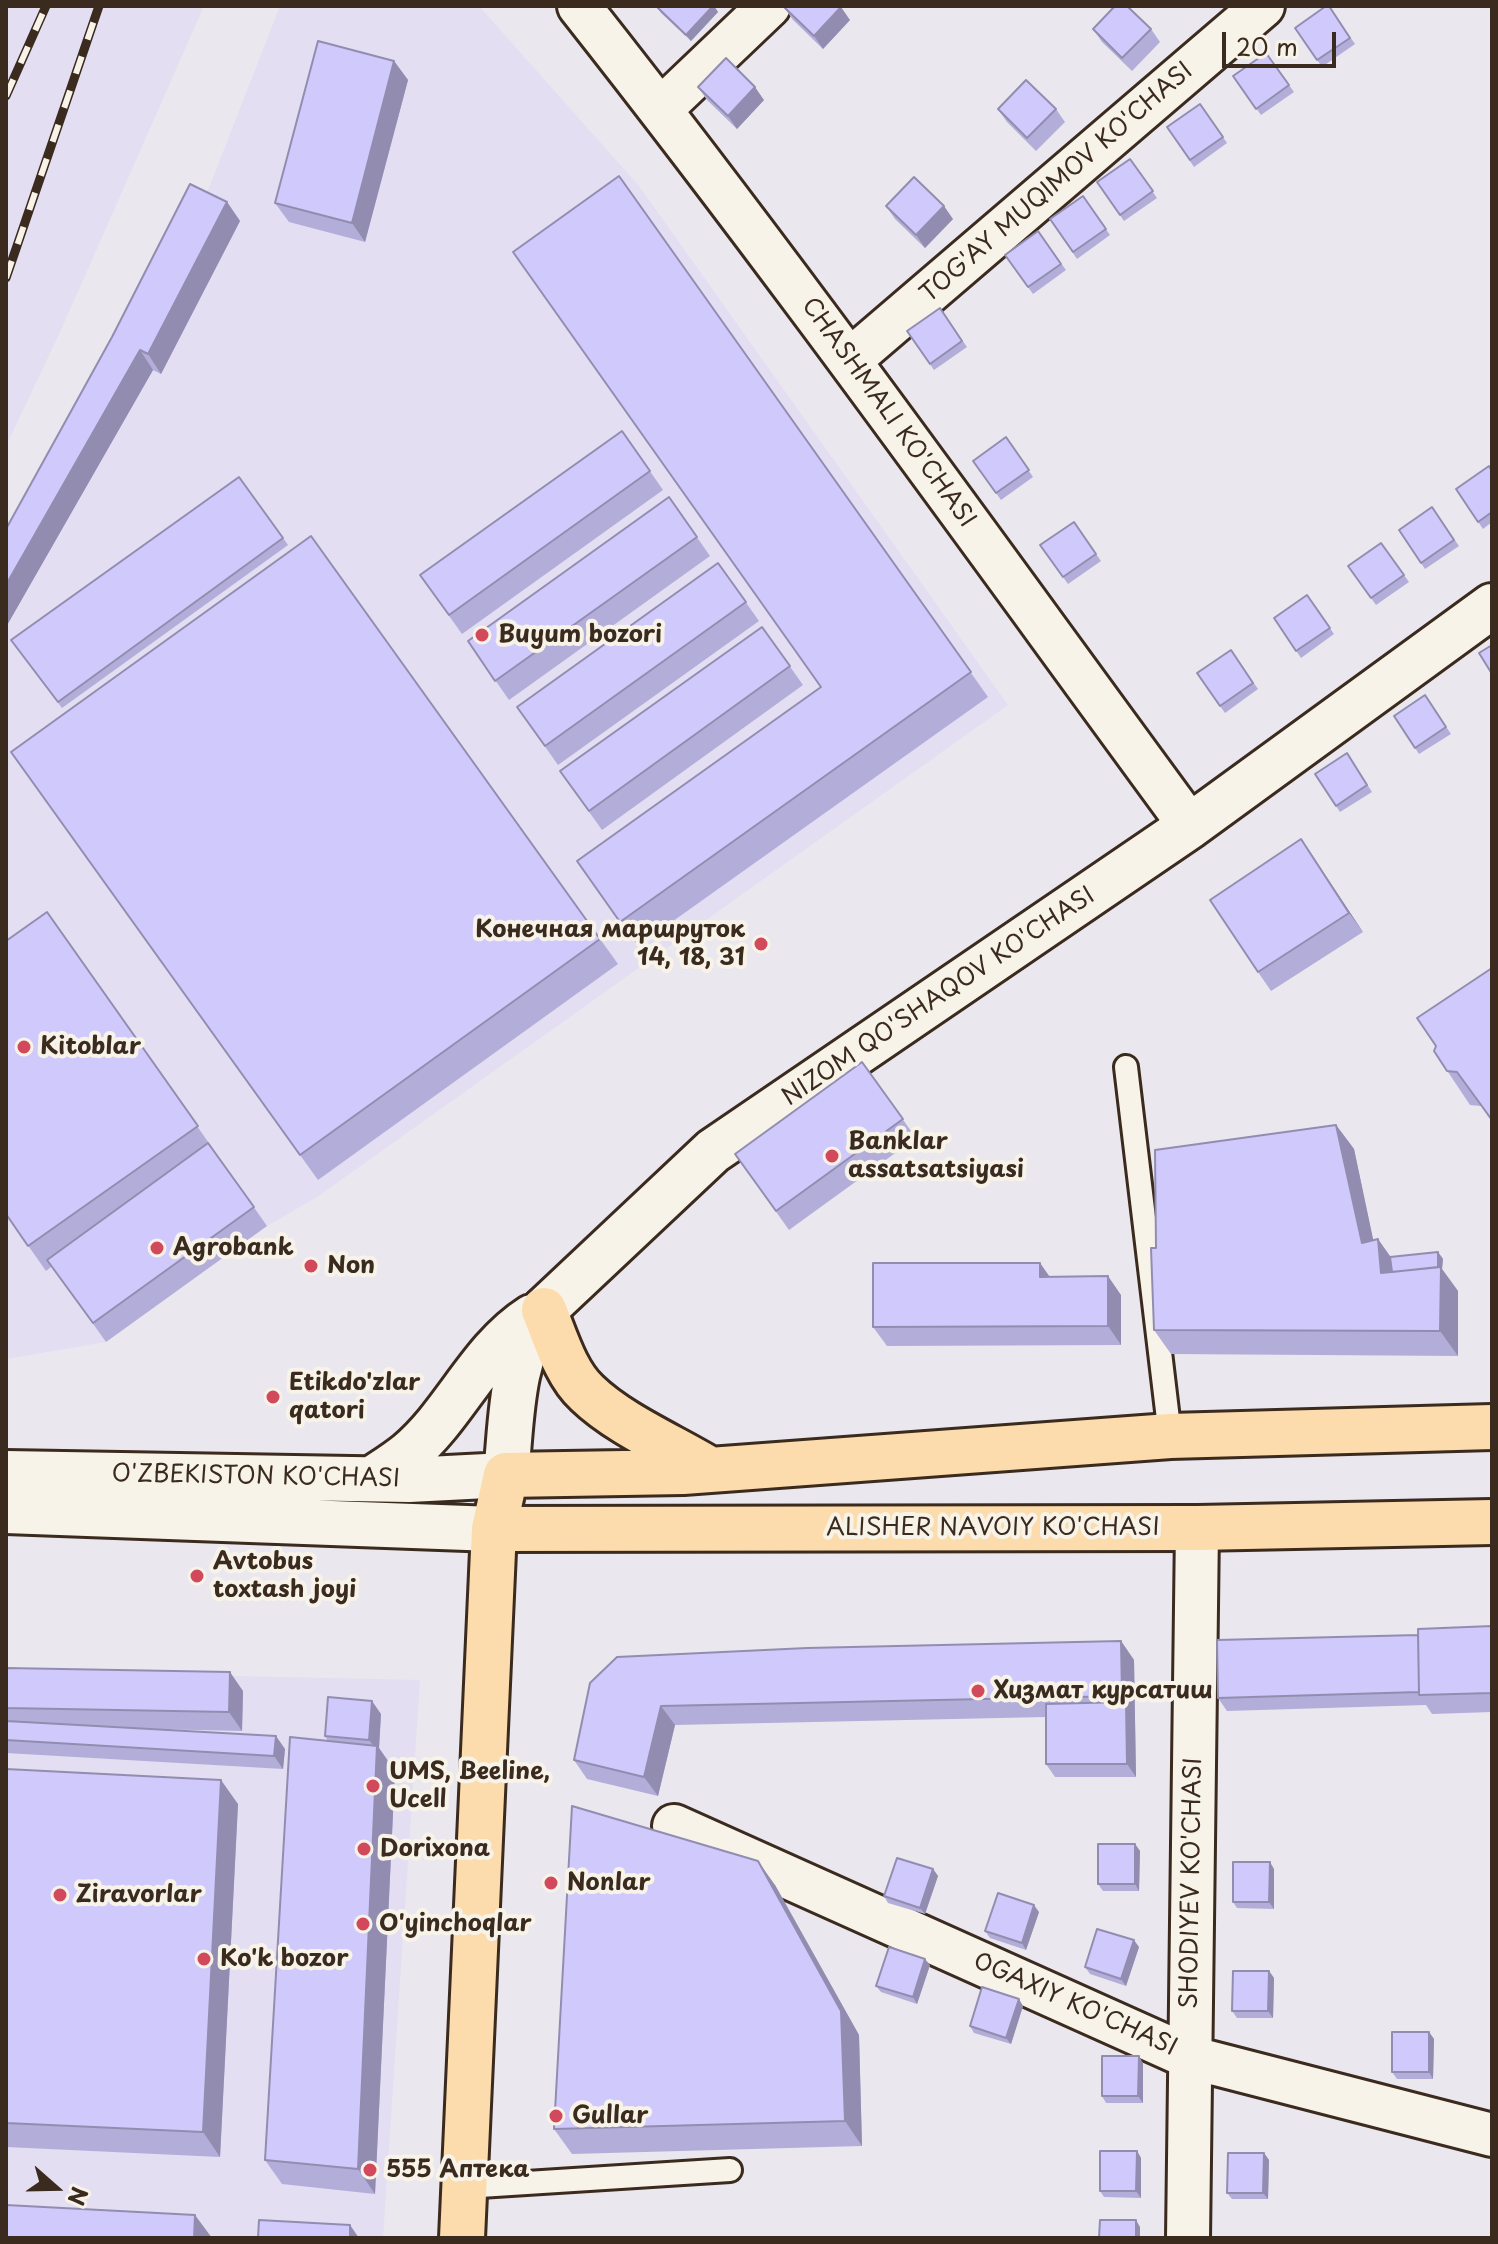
<!DOCTYPE html>
<html>
<head>
<meta charset="utf-8">
<style>
	body { margin:0 }
	#map { position:relative; width:1498px; height:2244px; overflow:hidden; background:#ebe7ee; font-family:"Playpen Sans",sans-serif }
	canvas { display:block }
	.frame { position:absolute; inset:0; border:8px solid #3b2a1e; pointer-events:none }
	.north { position:absolute; left:16px; top:2148px; width:80px; height:80px; -webkit-text-stroke:6px #f7f3e8; paint-order:stroke; rotate:110deg; font-size:22px; font-weight:700; line-height:32px; text-align:center; color:#3b2a1e }
	.north::after { content:''; display:block; margin:auto; width:28px; height:36px; background:#3b2a1e; clip-path:polygon(50% 0,100% 100%,50% 72%,0 100%) }
	.scale { position:absolute; left:1222px; top:32px; width:114px; height:36px; box-sizing:border-box; border:4px solid #3b2a1e; border-top:0; padding-left:10px; font-size:24px; line-height:28px; white-space:nowrap; color:#3b2a1e; -webkit-text-stroke:6px #f7f3e8; paint-order:stroke }
</style>
</head>
<body>
<div id="map">
<canvas width="1498" height="2244"></canvas>
<div class="frame"></div>
<div class="north">N</div>
<div class="scale">20 m</div>
</div>
<script>
const ctx = document.querySelector('canvas').getContext('2d');
ctx.lineJoin = 'round';
function paint(path, color) {
  ctx.fillStyle = color;
  ctx.fill(path, 'evenodd');
}
function trace(path, color, width, dash) {
  ctx.strokeStyle = color;
  ctx.lineWidth = width;
  ctx.lineCap = dash ? 'butt' : 'round';
  ctx.setLineDash(dash || []);
  ctx.stroke(path);
}
function write(font, color, halo, rows, align = 'center') {
  ctx.font = font + ' "Playpen Sans",sans-serif';
  ctx.lineWidth = 8;
  ctx.setLineDash([]);
  ctx.textBaseline = 'middle';
  ctx.strokeStyle = halo;
  ctx.fillStyle = color;
  for (const [text, x, y, turn = 0] of rows) {
    ctx.save();
    ctx.translate(x, y);
    ctx.rotate((+turn || 0) * Math.PI / 180);
    ctx.textAlign = isNaN(turn) ? turn : align;
    if (halo) ctx.strokeText(text, 0, 0);
    ctx.fillText(text, 0, 0);
    ctx.restore();
  }
}
paint(new Path2D(`
	M6,6H204L61,330L6,446Z
	M280,6H479L639,186L1008,705L317,1197L267,1226L106,1342L6,1359V564L203,203Z
	M6,1671L420,1680L383,2238H6Z`), '#e3def2');
const lane = new Path2D(`
	M1126,1067L1170,1436
	M464,2187L730,2170`);
const street = new Path2D(`
	M579,6C790,273 988,551 1190,826
	M661,109L769,6
	M850,360L1263,6
	M674,1826L1189,2057L1492,2135
	M1188,2238L1197,1528`);
const secondary = new Path2D(`
	M6,1473L409,1480L506,1475C512,1417 510,1360 544,1310L713,1151L1190,826L1492,606
	M372,1479C384,1471 397,1463 408,1454C455,1415 479,1351 532,1317
	M6,1511L494,1529`);
const primary = new Path2D(`
	M544,1310C555,1336 565,1373 587,1393C619,1424 671,1446 709,1469
	M494,1529L1197,1528L1492,1522
	M462,2238L494,1529L506,1475L683,1472L1170,1436L1492,1427`);
trace(lane, '#3b2a1e', 28);
trace(street, '#3b2a1e', 48);
trace(secondary, '#3b2a1e', 50);
trace(primary, '#3b2a1e', 50);
trace(lane, '#f7f3e8', 22);
trace(street, '#f7f3e8', 42);
trace(secondary, '#f7f3e8', 44);
trace(primary, '#fcdcac', 44);
const rail = new Path2D(`
	M6,96L46,6
	M6,278L99,6`);
trace(rail, '#3b2a1e', 9);
trace(rail, '#f7f3e8', 6, [18]);
paint(new Path2D(`
	M656,6H714L718,12L691,41L661,13Z
	M1329,6L1355,44L1322,67L1295,28Z
	M784,7L850,20L823,49L793,20Z
	M1093,29H1151L1160,42L1132,71L1102,42Z
	M1266,53L1294,92L1261,115L1233,76Z
	M394,61L408,80L365,242L289,222L275,203Z
	M698,87L764,100L737,129L707,100Z
	M1200,104L1227,143L1194,167L1167,127Z
	M998,109H1056L1065,122L1036,151L1007,122Z
	M1130,159L1157,198L1124,221L1097,182Z
	M619,176L988,697L638,946L577,861L821,687Z
	M1083,196L1110,235L1077,259L1050,219Z
	M227,202L240,221L161,374L153,370L6,627V529Z
	M886,206L953,219L925,248L895,219Z
	M1038,231L1066,270L1033,294L1005,255Z
	M940,308L967,347L934,370L907,331Z
	M622,431L663,490L462,634L420,575Z
	M1006,437L1033,477L1001,500L973,461Z
	M1492,471V522L1483,529L1456,489Z
	M239,477L288,545L62,708L11,640Z
	M669,497L710,556L509,700L468,641Z
	M1432,507L1459,546L1425,569L1399,530Z
	M1074,522L1101,561L1068,584L1040,545Z
	M311,536L618,964L318,1180L11,752Z
	M1381,543L1409,582L1376,605L1348,566Z
	M718,563L759,621L558,765L517,707Z
	M1307,595L1334,634L1301,658L1274,618Z
	M762,627L803,685L602,830L560,771Z
	M1231,650L1258,689L1225,713L1197,673Z
	M1425,695L1451,734L1419,754L1394,716Z
	M1347,753L1372,792L1340,812L1315,774Z
	M1301,839L1363,932L1271,991L1258,972Z
	M47,912L267,1226L106,1342L52,1266L46,1271L6,1214Z
	M1492,968V1122L1481,1106L1470,1105L1434,1051Z
	M862,1062L916,1138L789,1230L735,1154Z
	M1336,1125L1354,1149L1373,1240L1390,1257L1438,1252L1443,1259L1442,1269L1458,1291V1356L1171,1354L1154,1330L1156,1248Z
	M1040,1263L1050,1277L1121,1295V1345L887,1346L873,1327Z
	M1492,1626V1712L1432,1714L1426,1705L1227,1711L1218,1698L1418,1635Z
	M1121,1641L1134,1660L1136,1777H1055L1046,1764V1717L675,1725L658,1796L587,1779L574,1760L590,1683Z
	M6,1668L243,1691L242,1731L152,1729L285,1749L283,1769L6,1753Z
	M381,1714L379,1748L395,1771L375,2194L282,2184L265,2160L328,1741L325,1736Z
	M6,1769L238,1804L220,2157L6,2147Z
	M1135,1844L1140,1851L1139,1891H1103L1098,1884Z
	M933,1869L938,1876L925,1914L888,1903L884,1896Z
	M1274,1869V1909L1237,1908L1233,1902Z
	M775,1885L859,2035L862,2146L572,2154L554,2129Z
	M1039,1912L1026,1950L990,1938L985,1931Z
	M1139,1947L1126,1986L1090,1974L1085,1967Z
	M930,1965L917,2004L881,1992L876,1986Z
	M1269,1971L1274,1978L1273,2018H1237L1232,2011Z
	M1023,2006L1011,2044L974,2033L970,2026Z
	M1429,2032L1434,2039L1433,2079H1397L1392,2072Z
	M1143,2063V2103H1106L1102,2096Z
	M1137,2151L1141,2158V2198L1104,2197L1100,2191Z
	M1264,2153L1269,2160L1268,2199H1232L1227,2193Z`), '#b3aed9');
paint(new Path2D(`
	M714,6L718,12L691,41L686,35Z
	M841,7L850,20L823,49L814,36Z
	M394,61L408,80L365,242L352,223Z
	M755,87L764,100L737,129L728,116Z
	M227,202L240,221L161,374L148,354Z
	M944,206L953,219L925,248L916,235Z
	M140,350L153,370L6,627V585Z
	M1301,839L1314,858L1363,932L1349,913Z
	M1336,1125L1354,1149L1379,1267L1362,1243Z
	M1378,1239L1395,1263L1397,1291L1381,1273Z
	M1438,1252L1443,1259L1442,1269L1458,1291V1356L1440,1331L1437,1287Z
	M1040,1263L1053,1282L1040,1277Z
	M1108,1276L1121,1295V1345L1108,1326Z
	M1121,1641L1134,1660L1136,1777L1127,1764L1126,1702L1122,1696Z
	M230,1672L243,1691L242,1731L229,1712Z
	M372,1701L381,1714L379,1748L395,1771L375,2194L358,2169L377,1751L369,1740Z
	M661,1706L675,1725L658,1796L644,1777Z
	M276,1736L285,1749L283,1769L274,1756Z
	M221,1780L238,1804L220,2157L203,2132Z
	M1135,1844L1140,1851L1139,1891L1135,1884Z
	M758,1861L775,1885L859,2035L862,2146L845,2121Z
	M1270,1862L1274,1869V1909L1269,1902Z
	M933,1869L938,1876L925,1914L920,1908Z
	M1034,1905L1039,1912L1026,1950L1022,1943Z
	M1134,1940L1139,1947L1126,1986L1121,1979Z
	M925,1959L930,1965L917,2004L913,1997Z
	M1269,1971L1274,1978L1273,2018L1268,2011Z
	M1019,1999L1023,2006L1011,2044L1006,2038Z
	M1429,2032L1434,2039L1433,2079L1429,2072Z
	M1139,2056L1143,2063V2103L1138,2096Z
	M1137,2151L1141,2158V2198L1136,2191Z
	M1264,2153L1269,2160L1268,2199L1263,2193Z
	M195,2215L212,2238H194Z
	M1136,2220L1140,2227V2238H1136Z
	M350,2225L359,2238H350Z`), '#928db0');
const building = new Path2D(`
	M656,6H713L686,35Z
	M785,6H840L841,7L814,36L784,7Z
	M1115,6H1127L1151,29L1122,58L1093,29Z
	M1326,6H1329L1350,38L1317,60L1295,28Z
	M318,41L394,61L352,223L275,203Z
	M1266,53L1289,85L1256,109L1233,76Z
	M726,58L755,87L728,116L698,87Z
	M1026,80L1056,109L1027,138L998,109Z
	M1200,104L1223,137L1190,160L1167,127Z
	M1130,159L1153,191L1120,215L1097,182Z
	M619,176L971,672L620,922L577,861L821,687L513,252Z
	M914,177L944,206L916,235L886,206Z
	M190,184L227,202L148,354L140,350L6,585V529L112,337Z
	M1083,196L1106,229L1073,252L1050,219Z
	M1038,231L1061,264L1028,287L1005,255Z
	M940,308L962,341L930,364L907,331Z
	M622,431L650,471L449,615L420,575Z
	M1006,437L1029,470L996,493L973,461Z
	M1489,466L1492,471V512L1478,522L1456,489Z
	M239,477L283,538L58,702L11,640Z
	M669,497L697,537L495,681L468,641Z
	M1432,507L1454,540L1421,563L1399,530Z
	M1074,522L1096,554L1063,577L1040,545Z
	M311,536L600,939L300,1155L11,752Z
	M1381,543L1404,575L1371,598L1348,566Z
	M718,563L746,602L545,746L517,707Z
	M1307,595L1330,628L1296,651L1274,618Z
	M762,627L790,666L589,811L560,771Z
	M1492,645V674L1479,653Z
	M1231,650L1253,683L1220,706L1197,673Z
	M1425,695L1446,727L1415,748L1394,716Z
	M1347,753L1367,785L1336,806L1315,774Z
	M1301,839L1349,913L1258,972L1210,900Z
	M47,912L198,1126L28,1246L6,1214V941Z
	M1492,968V1120L1457,1072L1447,1071L1434,1051L1436,1046L1417,1018Z
	M862,1062L903,1119L776,1211L735,1154Z
	M1336,1125L1362,1243L1378,1239L1381,1273L1441,1267L1440,1331L1154,1330L1151,1248H1156L1155,1150Z
	M208,1143L254,1207L93,1323L47,1260Z
	M1438,1252V1267L1392,1272L1390,1257Z
	M873,1263H1040V1277L1108,1276V1326L873,1327Z
	M1492,1626V1693L1419,1695L1418,1629Z
	M1418,1635L1419,1692L1218,1698L1217,1640Z
	M1121,1641L1122,1696L661,1706L644,1777L574,1760L590,1683L617,1657L807,1648Z
	M6,1668L230,1672L229,1712L6,1708Z
	M328,1697L372,1701L369,1740L325,1736Z
	M1126,1702L1127,1764H1046V1704Z
	M6,1721L276,1736L274,1756L6,1740Z
	M290,1737L377,1746L358,2169L265,2160Z
	M6,1769L221,1780L203,2132L6,2123Z
	M572,1806L758,1861L841,2011L845,2121L554,2129Z
	M1098,1844H1135V1884H1098Z
	M897,1858L933,1869L920,1908L884,1896Z
	M1233,1862H1270L1269,1902H1233Z
	M998,1893L1034,1905L1022,1943L985,1931Z
	M1097,1929L1134,1940L1121,1979L1085,1967Z
	M889,1947L925,1959L913,1997L876,1986Z
	M1233,1971H1269L1268,2011H1232Z
	M982,1987L1019,1999L1006,2038L970,2026Z
	M1392,2032H1429V2072H1392Z
	M1102,2056H1139L1138,2096H1102Z
	M1100,2151H1137L1136,2191H1100Z
	M1228,2153H1264L1263,2193H1227Z
	M6,2205L195,2215L194,2238H6Z
	M259,2220L350,2225V2238H258Z
	M1100,2220H1136V2238H1099Z`);
paint(building, '#d0cafc');
trace(building, '#928db0', 2);
for (const [x, y, r, color] of [
	[482,635,8,"#d1495b"],
	[761,944,8,"#d1495b"],
	[24,1047,8,"#d1495b"],
	[832,1156,8,"#d1495b"],
	[157,1248,8,"#d1495b"],
	[311,1266,8,"#d1495b"],
	[273,1397,8,"#d1495b"],
	[197,1576,8,"#d1495b"],
	[978,1691,8,"#d1495b"],
	[373,1786,8,"#d1495b"],
	[364,1849,8,"#d1495b"],
	[551,1883,8,"#d1495b"],
	[60,1895,8,"#d1495b"],
	[363,1924,8,"#d1495b"],
	[204,1959,8,"#d1495b"],
	[556,2116,8,"#d1495b"],
	[370,2170,8,"#d1495b"]
]) {
  const dot = new Path2D();
  dot.arc(x, y, r, 0, 2 * Math.PI);
  ctx.fillStyle = color;
  ctx.fill(dot);
  trace(dot, '#f7f3e8', 3);
}
write('24px', '#3b2a1e', '#f7f3e8', [
	["TOG'AY MUQIMOV KO'CHASI",1057,183,-41],
	["CHASHMALI KO'CHASI",888,413,54],
	["NIZOM QO'SHAQOV KO'CHASI",939,997,-34],
	["O'ZBEKISTON KO'CHASI",256,1477,1],
	["ALISHER NAVOIY KO'CHASI",993,1528],
	["SHODIYEV KO'CHASI",1192,1883,-89],
	["OGAXIY KO'CHASI",1075,2005,24]
]);
write('bold 24px', '#3b2a1e', '#f7f3e8', [
	["Buyum bozori",498,635],
	["Конечная маршруток",745,930,"right"],
	["14, 18, 31",745,958,"right"],
	["Kitoblar",40,1047],
	["Banklar",848,1142],
	["assatsatsiyasi",848,1170],
	["Agrobank",173,1248],
	["Non",327,1266],
	["Etikdo'zlar",289,1383],
	["qatori",289,1411],
	["Avtobus",213,1562],
	["toxtash joyi",213,1590],
	["Хизмат курсатиш",994,1691],
	["UMS, Beeline,",389,1772],
	["Ucell",389,1800],
	["Dorixona",380,1849],
	["Nonlar",567,1883],
	["Ziravorlar",76,1895],
	["O'yinchoqlar",379,1924],
	["Ko'k bozor",220,1959],
	["Gullar",572,2116],
	["555 Аптека",386,2170]
], 'left');
</script>
</body>
</html>
